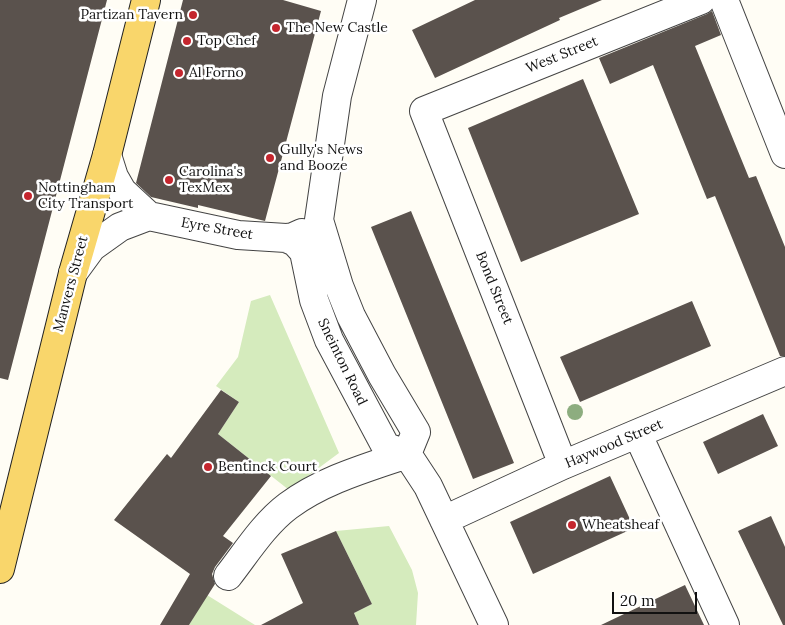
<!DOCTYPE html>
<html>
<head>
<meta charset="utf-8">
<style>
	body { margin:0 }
	#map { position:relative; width:785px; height:625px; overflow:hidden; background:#fffdf5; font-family:Lora,serif }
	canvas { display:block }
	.scale { position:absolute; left:612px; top:592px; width:85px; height:22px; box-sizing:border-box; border:2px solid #111; border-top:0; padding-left:6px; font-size:15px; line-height:18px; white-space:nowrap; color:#111; -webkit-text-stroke:4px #fff; paint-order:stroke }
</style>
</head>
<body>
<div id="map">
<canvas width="785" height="625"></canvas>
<div class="scale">20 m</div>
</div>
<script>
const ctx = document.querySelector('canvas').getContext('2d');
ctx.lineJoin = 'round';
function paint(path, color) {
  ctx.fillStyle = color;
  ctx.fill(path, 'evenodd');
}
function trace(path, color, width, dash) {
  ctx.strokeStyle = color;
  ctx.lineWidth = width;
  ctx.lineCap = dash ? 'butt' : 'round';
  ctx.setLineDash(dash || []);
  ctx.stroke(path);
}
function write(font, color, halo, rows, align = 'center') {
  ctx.font = font + ' Lora,serif';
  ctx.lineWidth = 5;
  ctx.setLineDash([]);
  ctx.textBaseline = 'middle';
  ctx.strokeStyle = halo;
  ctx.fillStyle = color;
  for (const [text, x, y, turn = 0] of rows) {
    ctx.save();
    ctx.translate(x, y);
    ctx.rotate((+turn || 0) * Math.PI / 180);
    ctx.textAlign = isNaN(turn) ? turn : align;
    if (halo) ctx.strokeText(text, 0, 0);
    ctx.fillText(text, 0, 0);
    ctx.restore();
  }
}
paint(new Path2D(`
	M270,295L339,453L289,490L218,434L239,402L216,386L238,357L251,301Z
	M389,526L412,570L418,593L416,625H359L354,613L372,604L336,531Z
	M207,595L255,625H189Z`), '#d5ebbd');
paint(new Path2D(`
	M0,0H107L8,380L0,378Z
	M183,0H283L321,11L265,221L198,205V208L151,197L136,183Z
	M475,0H602L559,18L560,20L435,78L412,30Z
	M712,11L721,35L695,46L749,178L756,176L785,247V356H780L715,196L707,199L653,65L610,84L599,58L707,14Z
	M583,79L639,214L521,262L468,128Z
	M411,211L514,463L473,479L371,227Z
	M692,301L711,346L580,402L560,357Z
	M221,390L239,402L218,434L271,476L223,536L233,543L215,567L212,574L215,584L189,625H160L190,574L114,520L167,454L171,458Z
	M763,414L778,446L718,474L703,442Z
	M610,476L634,528L533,574L510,522Z
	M771,516L785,547V625H783L738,531Z
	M336,531L372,604L354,613L359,625H261L303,603L281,554Z
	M685,585L704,625H601L666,594Z`), '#5a524d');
const minor = new Path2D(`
	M362,0L337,96L319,220L339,286L351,316L382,375L416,432L407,454
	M724,0L785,154
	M107,155L114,177L122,191L149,216
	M286,238L295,242L304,252L314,300L329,340L386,447L407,454L428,486L494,625
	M73,273L92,247L120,227L149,216L238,235L286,238L293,237L302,233
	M638,435L725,625
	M563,465L424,111L701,0
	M444,520L563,465L785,371
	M228,576C246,553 264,524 288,506C323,480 366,468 407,454`);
const major = new Path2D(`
	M0,569L73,273L107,155L146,0`);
trace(minor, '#444', 30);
trace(major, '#222', 30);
trace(minor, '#fff', 28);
trace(major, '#f9d66b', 28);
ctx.fillStyle = '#8dad7f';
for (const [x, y] of [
	[575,412]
]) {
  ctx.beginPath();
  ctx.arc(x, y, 8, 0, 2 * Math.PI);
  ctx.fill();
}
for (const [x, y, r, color] of [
	[193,15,5,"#c4262e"],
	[276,28,5,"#c4262e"],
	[187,41,5,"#c4262e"],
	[179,73,5,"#c4262e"],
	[270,158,5,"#c4262e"],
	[169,180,5,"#c4262e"],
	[28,196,5,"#c4262e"],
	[208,467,5,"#c4262e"],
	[572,525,5,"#c4262e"]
]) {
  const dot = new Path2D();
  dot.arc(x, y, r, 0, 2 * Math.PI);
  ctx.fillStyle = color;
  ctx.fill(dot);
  trace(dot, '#fff', 2);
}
write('14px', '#111', '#fff', [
	["Partizan Tavern",183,15,"right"],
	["The New Castle",286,28],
	["Top Chef",197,41],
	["Al Forno",189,73],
	["Gully's News",280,150],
	["and Booze",280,166],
	["Carolina's",179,172],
	["TexMex",179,188],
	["Nottingham",38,188],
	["City Transport",38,204],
	["Bentinck Court",218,467],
	["Wheatsheaf",582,525]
], 'left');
write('14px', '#111', '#fff', [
	["West Street",562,55,-22],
	["Eyre Street",217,229,10],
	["Manvers Street",71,284,-75],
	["Bond Street",494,288,68],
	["Sneinton Road",342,362,64],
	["Haywood Street",614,444,-23]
]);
</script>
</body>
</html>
